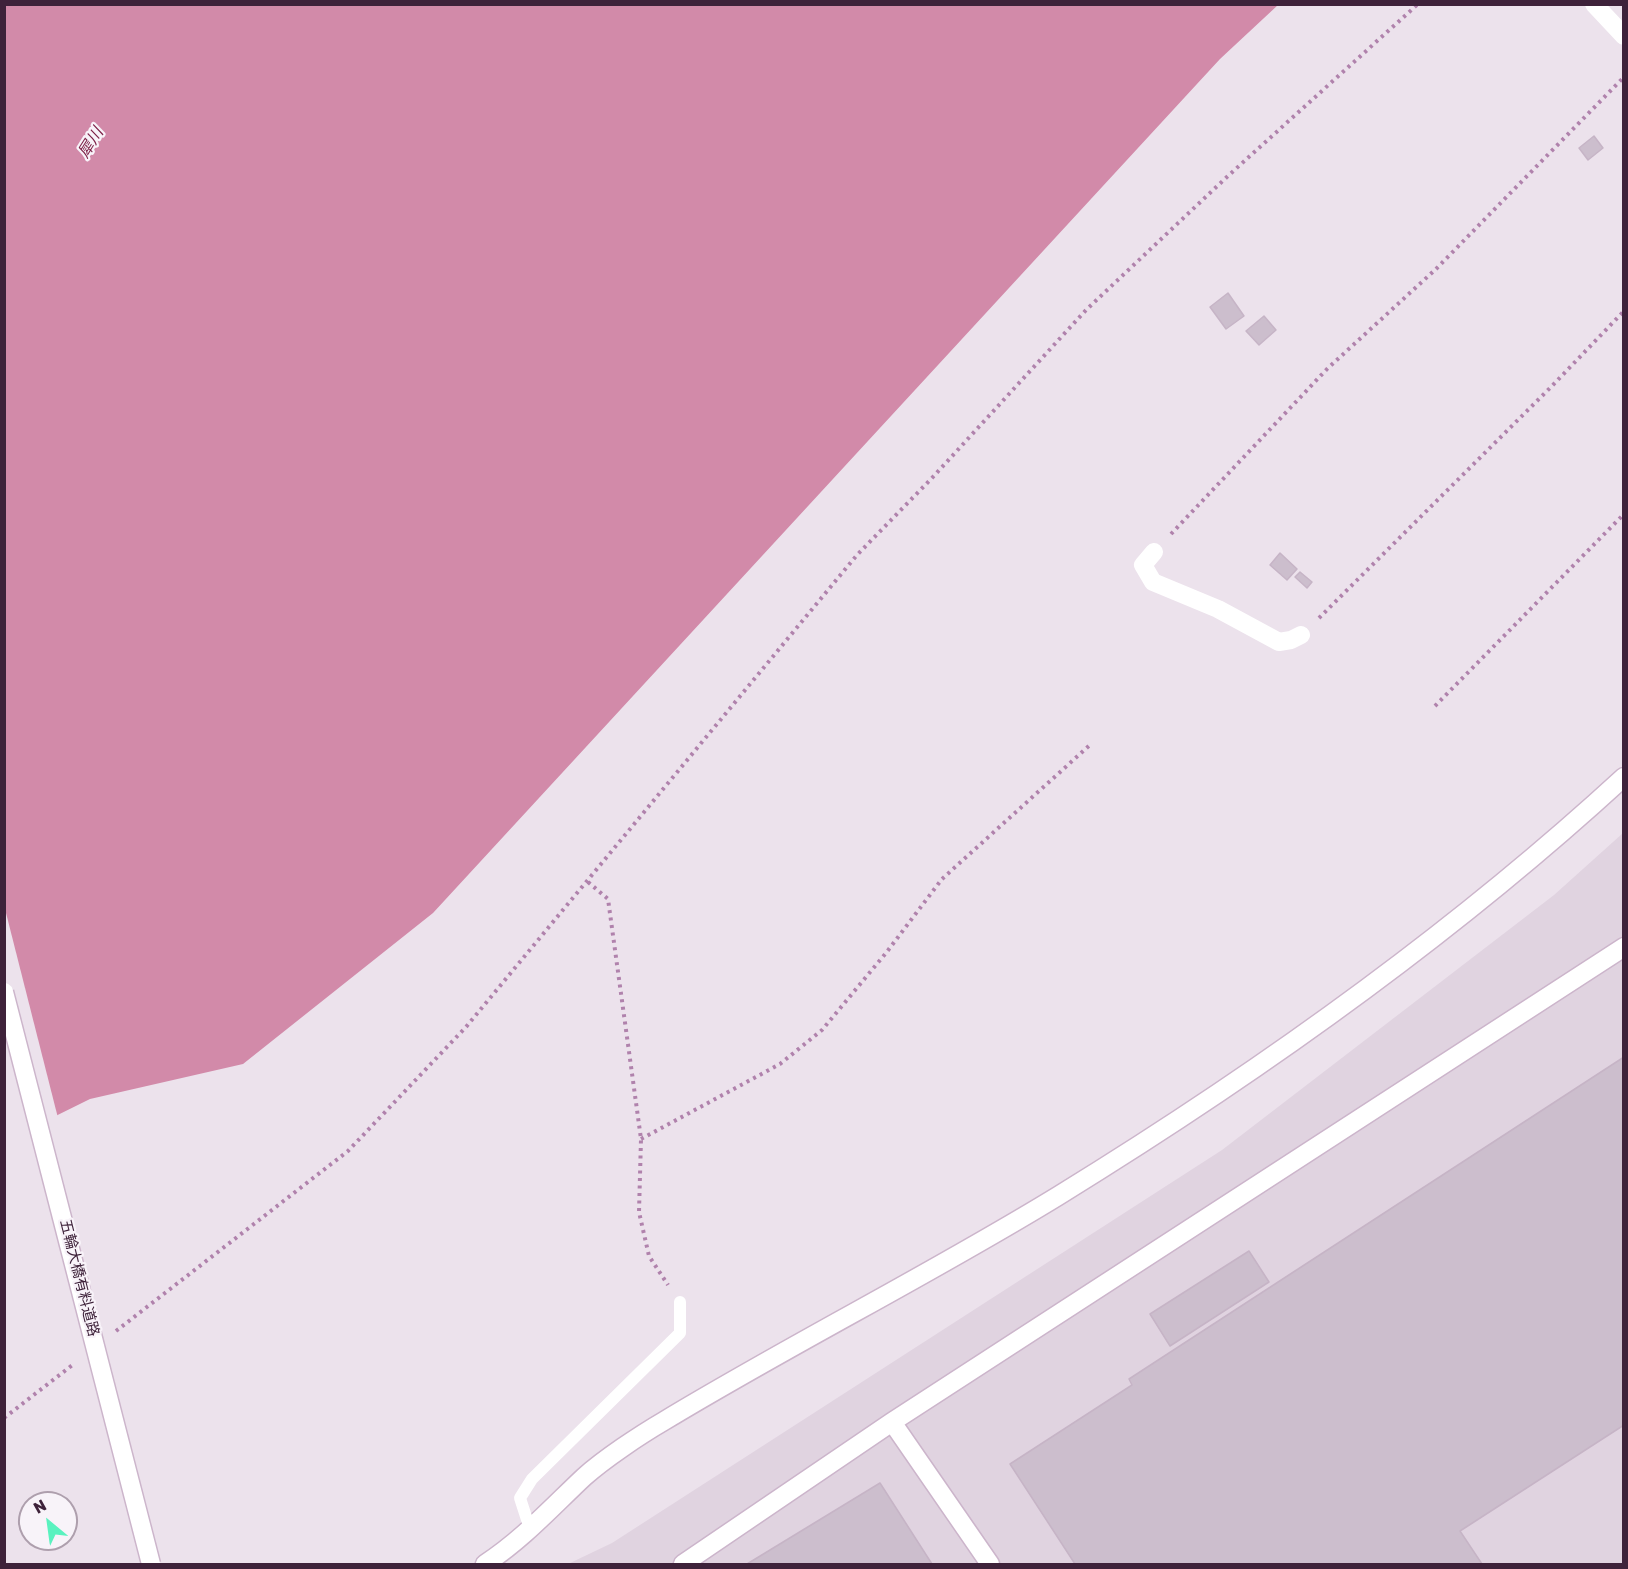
<!DOCTYPE html>
<html>
<head>
<meta charset="utf-8">
<style>
	body { margin:0 }
	#map { position:relative; width:1628px; height:1569px; overflow:hidden; background:#ece2ec; font-family:Rubik,sans-serif }
	canvas { display:block }
	.frame { position:absolute; inset:0; border:6px solid #3e223a; pointer-events:none }
	.north { position:absolute; left:18px; top:1491px; width:60px; height:60px; box-sizing:border-box; background:#f8f3f9; border:2px solid #ae9fad; border-radius:50%; rotate:331deg; font-size:16px; font-weight:700; line-height:24px; text-align:center; color:#3e223a }
	.north::after { content:''; display:block; margin:auto; width:21px; height:27px; background:#5af2bf; clip-path:polygon(50% 0,100% 100%,50% 72%,0 100%) }
</style>
</head>
<body>
<div id="map">
<canvas width="1628" height="1569"></canvas>
<div class="frame"></div>
<div class="north">N</div>
</div>
<script>
const ctx = document.querySelector('canvas').getContext('2d');
ctx.lineJoin = 'round';
function paint(path, color) {
  ctx.fillStyle = color;
  ctx.fill(path, 'evenodd');
}
function trace(path, color, width, dash) {
  ctx.strokeStyle = color;
  ctx.lineWidth = width;
  ctx.lineCap = dash ? 'butt' : 'round';
  ctx.setLineDash(dash || []);
  ctx.stroke(path);
}
function write(font, color, halo, rows, align = 'center') {
  ctx.font = font + ' Rubik,"Noto Sans JP",sans-serif';
  ctx.lineWidth = 4.5;
  ctx.setLineDash([]);
  ctx.textBaseline = 'middle';
  ctx.strokeStyle = halo;
  ctx.fillStyle = color;
  for (const [text, x, y, turn = 0] of rows) {
    ctx.save();
    ctx.translate(x, y);
    ctx.rotate((+turn || 0) * Math.PI / 180);
    ctx.textAlign = isNaN(turn) ? turn : align;
    if (halo) ctx.strokeText(text, 0, 0);
    ctx.fillText(text, 0, 0);
    ctx.restore();
  }
}
paint(new Path2D(`
	M1623,833V1564H568L612,1543L1222,1150L1554,895Z`), '#e0d3e0');
paint(new Path2D(`
	M5,5H1278L1220,59L433,913L243,1064L90,1099L5,1141Z`), '#d28aa9');
paint(new Path2D(`
	M5,909L58,1118L5,1144L4,1141Z`), '#ece2ec');
const building = new Path2D(`
	M1594,136L1603,148L1588,160L1579,148Z
	M1228,293L1244,316L1226,329L1210,307Z
	M1264,316L1276,330L1259,345L1246,331Z
	M1280,553L1297,569L1287,580L1270,565Z
	M1300,572L1312,582L1307,588L1295,577Z
	M1624,1057V1425L1460,1531L1482,1564H1075L1010,1464L1132,1385L1129,1379Z
	M1249,1251L1269,1282L1170,1346L1150,1314Z
	M880,1483L932,1564H747Z`);
paint(building, '#ccbecd');
trace(building, '#c6b4c6', 1.5);
const secondary = new Path2D(`
	M892,1422L990,1564
	M485,1564C522,1540 552,1507 584,1477C604,1459 640,1435 664,1421C793,1343 929,1275 1058,1196C1258,1073 1451,936 1624,777
	M683,1564L892,1422L1624,947`);
trace(secondary, '#ccb5cb', 21);
trace(new Path2D(`
	M1171,534L1327,369L1436,269L1624,77
	M1319,618L1551,387L1624,311
	M1435,706L1624,514
	M588,882L608,899L641,1139L639,1212L649,1256L668,1285
	M641,1139L780,1064L822,1030L886,953L942,879L1091,744
	M116,1331L348,1151L466,1027L857,555L932,478L1086,310L1229,175L1418,4
	M4,1418L75,1363`), '#b082ac', 4, [3, 4.5]);
trace(new Path2D(`
	M530,1529L520,1498L532,1479L680,1333V1302`), '#fff', 12);
trace(new Path2D(`
	M1594,4L1624,36
	M1154,552L1143,565L1153,582L1218,609L1279,642L1291,640L1301,635`), '#fff', 18);
trace(secondary, '#fff', 18);
const secondaryBridge = new Path2D(`
	M4,992L151,1564`);
trace(secondaryBridge, '#ccb5cb', 21, []);
trace(secondaryBridge, '#fff', 18);
write('15px', '#3e223a', '#f8f3f9', [
	["五輪大橋有料道路",79,1278,76]
]);
write('italic 16px', '#7a1c43', '#f8f3f9', [
	["犀川",91,143,-58]
]);
</script>
</body>
</html>
